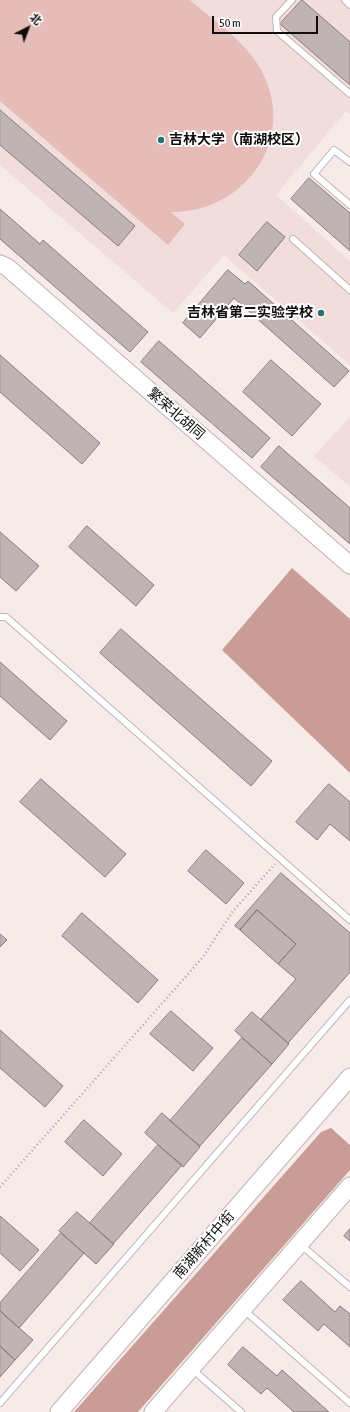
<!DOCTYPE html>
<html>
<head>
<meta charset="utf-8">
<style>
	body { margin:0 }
	#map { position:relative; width:350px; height:1412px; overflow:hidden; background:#f7ebe9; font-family:"Asap Condensed","Noto Sans SC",sans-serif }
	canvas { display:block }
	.north { position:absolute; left:8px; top:8px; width:40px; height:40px; -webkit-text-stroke:3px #fff; paint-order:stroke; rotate:42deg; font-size:11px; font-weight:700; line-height:16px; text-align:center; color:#100d0c }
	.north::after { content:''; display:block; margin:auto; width:14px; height:18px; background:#100d0c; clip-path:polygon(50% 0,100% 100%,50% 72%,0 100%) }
	.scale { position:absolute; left:212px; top:16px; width:106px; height:18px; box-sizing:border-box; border:2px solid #100d0c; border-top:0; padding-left:5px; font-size:12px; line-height:14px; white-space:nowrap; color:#100d0c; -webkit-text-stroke:3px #fff; paint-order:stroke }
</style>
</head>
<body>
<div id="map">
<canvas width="350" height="1412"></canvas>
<div class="north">北</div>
<div class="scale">50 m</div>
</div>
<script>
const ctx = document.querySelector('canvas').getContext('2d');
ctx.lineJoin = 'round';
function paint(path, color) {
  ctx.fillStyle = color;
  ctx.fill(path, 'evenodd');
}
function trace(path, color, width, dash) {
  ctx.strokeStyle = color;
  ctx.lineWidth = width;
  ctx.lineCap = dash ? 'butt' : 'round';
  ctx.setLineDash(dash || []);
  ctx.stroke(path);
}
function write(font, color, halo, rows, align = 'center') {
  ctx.font = font + ' "Asap Condensed","Noto Sans SC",sans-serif';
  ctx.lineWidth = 4;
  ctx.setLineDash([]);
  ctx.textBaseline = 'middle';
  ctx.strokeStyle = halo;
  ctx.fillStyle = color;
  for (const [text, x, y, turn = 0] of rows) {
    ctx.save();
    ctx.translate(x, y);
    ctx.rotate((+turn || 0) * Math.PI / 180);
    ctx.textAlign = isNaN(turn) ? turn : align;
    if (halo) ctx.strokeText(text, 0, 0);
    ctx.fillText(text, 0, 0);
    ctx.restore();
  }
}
paint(new Path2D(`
	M0,0H350V114L346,111L276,195L350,261V365L224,255L173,313L0,165Z
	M350,417V487L314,456Z`), '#f1dddb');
paint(new Path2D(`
	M0,0H190C213,20 242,39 258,65C301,133 248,213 171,212L185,224L168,245L0,101Z`), '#e5bcb7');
paint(new Path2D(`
	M292,568L350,619V773L222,650Z
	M331,1128L350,1145V1170L138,1412H74L321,1132Z`), '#ca9c97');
const building = new Path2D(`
	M302,0L350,42V85L280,24Z
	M0,110L135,226L118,246L0,145Z
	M309,178L350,213V251L291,199Z
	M0,209L40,244L43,240L148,332L130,352L0,239Z
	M267,222L285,237L257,271L239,255Z
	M228,270L245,284L248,281L349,371L334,387L234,298L200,338L183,323Z
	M159,341L270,438L252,458L141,362Z
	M0,355L100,443L82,464L0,392Z
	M271,360L321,404L292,436L243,392Z
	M279,446L350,508V544L261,467Z
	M87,526L154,585L136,606L69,547Z
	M0,532L39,566L16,591L0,577Z
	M121,629L272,761L251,786L100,653Z
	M0,662L67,721L50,740L0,696Z
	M41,779L126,854L105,877L20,802Z
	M329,784L350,802V841L330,824L317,840L296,822Z
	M206,850L244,883L226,904L188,871Z
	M281,873L350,933V972L288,1043L261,1019L296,979L278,964L296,944L257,910L240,930L235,926Z
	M257,910L296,944L278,964L240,930Z
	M82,913L158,980L138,1003L62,936Z
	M0,934L7,940L0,947Z
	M171,1011L213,1048L193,1071L150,1034Z
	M252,1012L289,1044L272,1064L235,1031Z
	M0,1030L63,1086L45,1107L0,1068Z
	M242,1038L272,1064L200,1146L170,1121Z
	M162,1113L200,1147L183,1167L145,1133Z
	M84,1120L122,1154L103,1176L65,1142Z
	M158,1145L182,1165L113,1244L90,1223Z
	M77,1212L114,1244L96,1264L59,1231Z
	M0,1216L39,1250L20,1271L0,1253Z
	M350,1229V1241L344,1236Z
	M61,1233L84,1253L19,1328L0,1311V1303Z
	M301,1281L335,1312L340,1306L350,1314V1347L324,1324L318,1331L283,1300Z
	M0,1311L33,1340L15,1360L0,1346Z
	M0,1346L15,1360L0,1377Z
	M243,1347L277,1376L282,1370L329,1412H294L267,1388L261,1394L228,1365Z`);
paint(building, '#bfb4b3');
trace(building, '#887d7c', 1);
const lane = new Path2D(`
	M292,0L276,17L277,31L350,94
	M345,0L350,5
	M350,162L334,150L314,174L350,205
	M293,239L350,290
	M0,617H6L350,920
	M301,1245L350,1287
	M244,1310L350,1403
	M192,1369L241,1412
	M0,1403L350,1000`);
const secondary = new Path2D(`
	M0,264L7,267L350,565
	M59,1412L350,1077
	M153,1412L350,1186`);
trace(lane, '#beb3b2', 8);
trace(secondary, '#beb3b2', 19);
trace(new Path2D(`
	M0,1187L203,957L233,911L275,864`), '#aaa19f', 2.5, [1, 3]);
trace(lane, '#fff', 6);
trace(secondary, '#fff', 17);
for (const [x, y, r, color] of [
	[161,140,4,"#29726f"],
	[321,313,4,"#29726f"]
]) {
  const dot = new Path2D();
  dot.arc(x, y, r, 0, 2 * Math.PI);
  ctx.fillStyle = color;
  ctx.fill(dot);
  trace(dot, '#fff', 1.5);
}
write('bold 14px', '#100d0c', '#fff', [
	["吉林大学（南湖校区）",169,140],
	["吉林省第二实验学校",313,313,"right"]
], 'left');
write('14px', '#100d0c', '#fff', [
	["繁荣北胡同",176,414,41],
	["南湖新村中街",204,1245,-49]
]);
</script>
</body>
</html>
